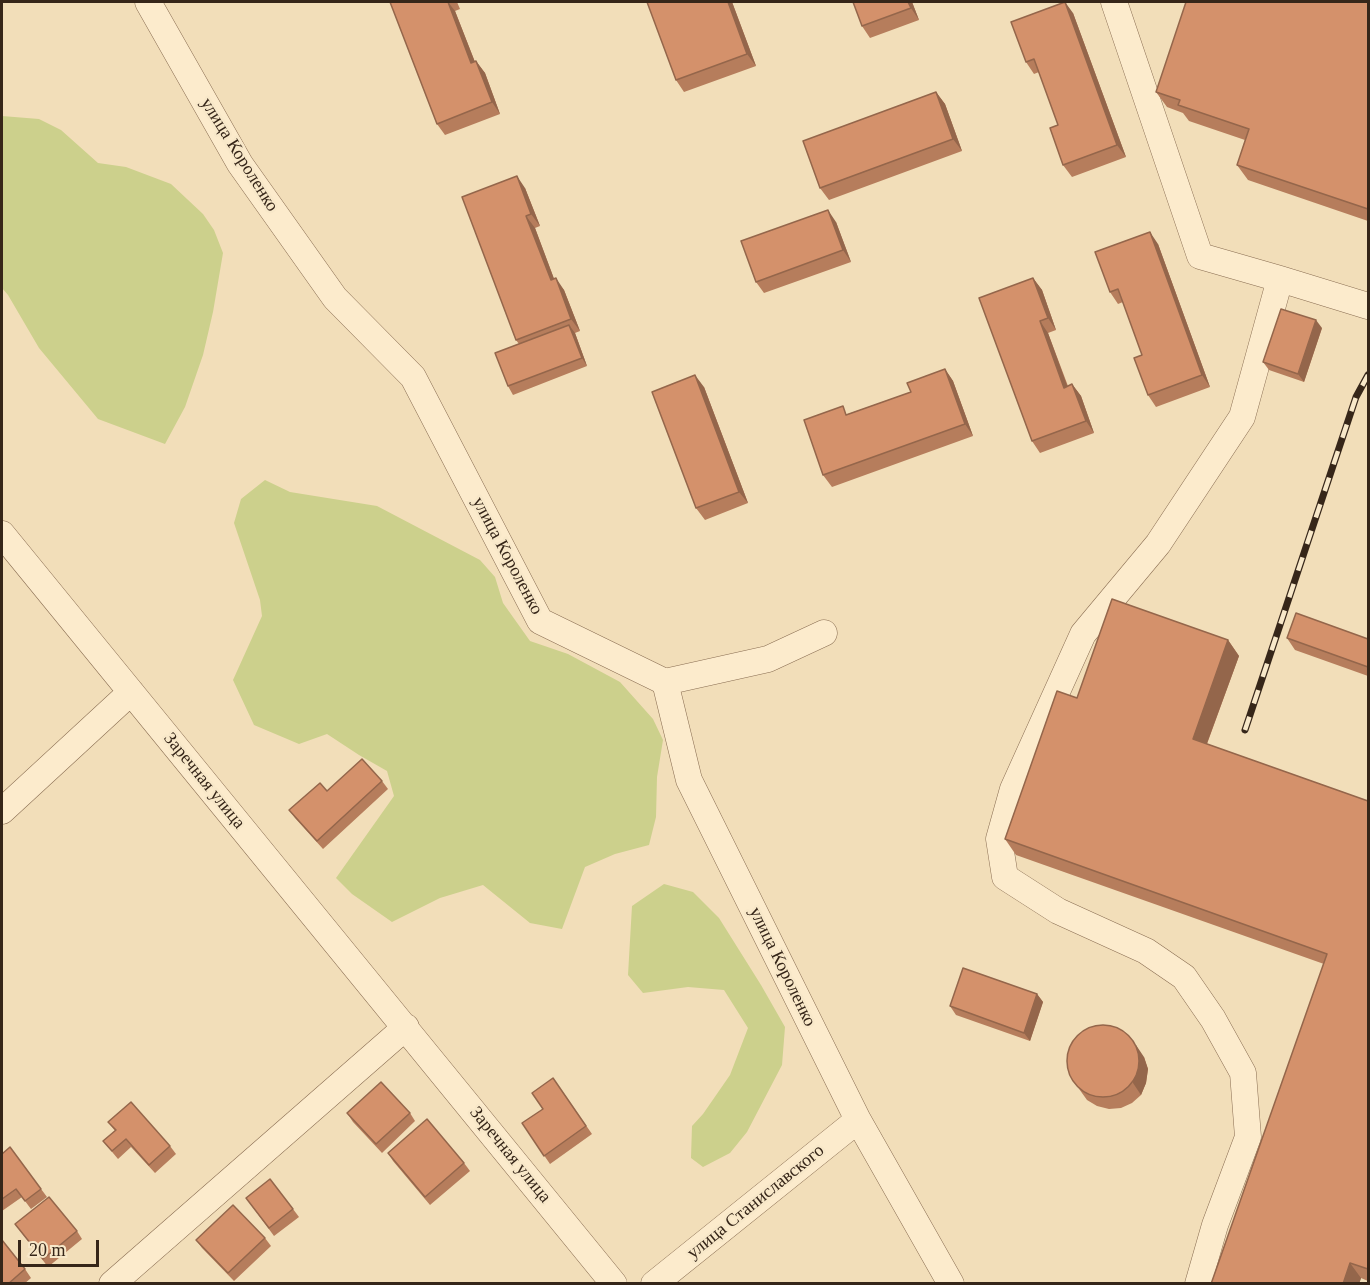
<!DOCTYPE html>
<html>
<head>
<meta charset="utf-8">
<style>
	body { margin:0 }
	#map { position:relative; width:1370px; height:1285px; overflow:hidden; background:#f2deb9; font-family:"Times New Roman",serif }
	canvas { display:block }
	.frame { position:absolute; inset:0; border:3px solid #362619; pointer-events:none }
	.scale { position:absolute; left:18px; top:1240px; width:81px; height:27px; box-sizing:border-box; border:3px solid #362619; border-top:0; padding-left:8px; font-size:18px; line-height:21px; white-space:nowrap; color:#362619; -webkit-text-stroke:4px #f8e8c9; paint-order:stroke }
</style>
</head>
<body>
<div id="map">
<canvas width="1370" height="1285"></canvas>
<div class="frame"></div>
<div class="scale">20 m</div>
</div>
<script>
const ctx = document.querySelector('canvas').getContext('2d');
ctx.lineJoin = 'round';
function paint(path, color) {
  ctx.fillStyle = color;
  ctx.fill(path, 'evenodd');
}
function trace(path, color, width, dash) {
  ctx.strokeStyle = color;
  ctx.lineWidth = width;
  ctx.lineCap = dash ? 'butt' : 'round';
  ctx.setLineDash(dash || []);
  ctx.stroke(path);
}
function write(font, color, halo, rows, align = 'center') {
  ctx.font = font + ' "Times New Roman",serif';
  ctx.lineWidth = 5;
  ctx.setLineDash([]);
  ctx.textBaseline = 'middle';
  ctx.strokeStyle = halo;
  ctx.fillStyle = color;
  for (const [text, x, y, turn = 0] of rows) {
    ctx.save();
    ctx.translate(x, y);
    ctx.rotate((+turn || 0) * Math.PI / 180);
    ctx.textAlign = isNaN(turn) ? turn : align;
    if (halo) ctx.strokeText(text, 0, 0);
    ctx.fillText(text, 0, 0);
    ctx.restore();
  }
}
paint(new Path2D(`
	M2,116L39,119L61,130L98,163L126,167L171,184L203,214L214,230L223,253L213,312L203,355L185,407L165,444L98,419L39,348L8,295L2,288Z
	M265,480L290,492L377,506L480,560L495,577L503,603L530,641L568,654L620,682L653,719L663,740L657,777L656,817L649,845L615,854L585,867L562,929L530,923L483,885L440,898L392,922L352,894L336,878L394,796L387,771L359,755L327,734L299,744L254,725L233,680L262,616L260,600L234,523L241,499Z
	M664,884L693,892L719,918L761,985L785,1027L782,1065L747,1132L730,1153L703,1167L691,1158L692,1126L703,1114L730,1075L748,1028L724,990L688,987L643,993L628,975L632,906Z`), '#ccd08c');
const minor = new Path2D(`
	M148,2L240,164L335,298L413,377L540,621L665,682L689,780L858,1120L951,1284
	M1114,2L1200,256L1280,279L1368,306
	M2,534L614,1284
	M665,682L768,659L824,633
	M2,811L131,692
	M112,1284L406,1027
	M654,1284L858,1120
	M1198,1284L1215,1225L1248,1137L1243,1073L1213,1019L1184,977L1146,951L1058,911L1005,877L999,839L1013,789L1083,634L1158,544L1242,417L1280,279`);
trace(minor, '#896d52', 27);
trace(minor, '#fcebcc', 26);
const rail = new Path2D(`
	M1245,730L1356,397L1368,375`);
trace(rail, '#362619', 7);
trace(rail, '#f8e8c9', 4.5, [14]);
paint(new Path2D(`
	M390,2H457L460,9L455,11L475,62L476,61L485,73L500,114L445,135L437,124Z
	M732,2L756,66L684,92L676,80Z
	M912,2L919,20L870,38L862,26Z
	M1368,2V221L1248,180L1237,165L1245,140L1189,121L1183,113L1167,107L1156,92Z
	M1073,13L1126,157L1072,177L1063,165L1058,125L1039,72L1034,74L1026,62Z
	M936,92L945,104L962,151L829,200L820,188Z
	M525,188L540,226L535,228L554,279L564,290L580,331L575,333L587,366L513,395L508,386L519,344L516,340Z
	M836,222L851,262L764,293L756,282Z
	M1158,244L1210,387L1156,407L1148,395L1142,355L1123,302L1118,304L1110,292Z
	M1033,278L1042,290L1056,330L1048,333L1068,386L1072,384L1081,396L1094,433L1040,453L1032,441Z
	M1322,328L1304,382L1269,370L1263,362Z
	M945,369L953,381L973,436L832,487L823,475L848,414L911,392Z
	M704,387L748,503L705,520L696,508Z
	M1287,638L1368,639V676L1295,650Z
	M1228,640L1239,656L1207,744L1368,801V1281L1361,1278L1359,1284H1211L1324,964L1016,855L1005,839L1077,698Z
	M382,781L388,789L323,849L295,818L289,810L327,791Z
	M1037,994L1043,1002L1030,1041L956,1015L950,1006Z
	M1144,1057L1148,1069L1146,1083L1141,1095L1132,1103L1121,1108L1109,1109L1097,1106L1087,1100L1072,1079Z
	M553,1078L592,1134L550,1164L522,1123L543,1109Z
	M347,1113H410L415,1121L382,1153L353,1122Z
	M108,1122L170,1146L176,1154L155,1173L131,1147L118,1159L103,1141L115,1131Z
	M10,1147L47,1197L31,1209L22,1197L2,1211V1154Z
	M388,1153L464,1163L470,1171L430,1205L393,1161Z
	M252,1206L293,1209L299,1217L274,1236Z
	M15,1224L77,1231L82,1239L48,1267Z
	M265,1238L271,1246L234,1281L202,1248L196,1240Z
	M25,1269L31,1278L24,1284H2Z`), '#b67d5c');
paint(new Path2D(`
	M448,2L455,11L480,75L471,63Z
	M728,2H732L756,66L747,54Z
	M908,2H912L919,20L911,8Z
	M1065,2L1073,13L1126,157L1117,145Z
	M476,61L485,73L500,114L492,102Z
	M936,92L945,104L962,151L953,139Z
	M517,176L525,188L540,226L531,214Z
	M828,210L836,222L851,262L843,250Z
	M526,216L535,228L559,292L551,280Z
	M1150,232L1158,244L1210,387L1202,375Z
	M556,278L564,290L580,331L571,319Z
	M1033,278L1042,290L1056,330L1048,318Z
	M1316,320L1322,328L1304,382L1298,374Z
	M1040,321L1048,333L1072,399L1064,388Z
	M569,325L575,333L587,366L582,358Z
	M945,369L953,381L973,436L965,424Z
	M695,375L704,387L748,503L739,492Z
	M1072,384L1081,396L1094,433L1086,421Z
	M1228,640L1239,656L1203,754L1193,739Z
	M1037,994L1043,1002L1030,1041L1024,1033Z
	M1136,1045L1144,1057L1148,1069L1146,1083L1141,1095L1133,1083Z
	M1350,1263L1361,1278L1359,1284H1343Z`), '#94664b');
const building = new Path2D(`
	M390,2H448L471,63L476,61L492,102L437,124Z
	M647,2H728L747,54L676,80Z
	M853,2H908L911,8L862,26Z
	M1065,2L1117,145L1063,165L1050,128L1058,125L1034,59L1026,62L1011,22Z
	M1186,2H1368V209L1237,165L1249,129L1178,105L1180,100L1156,92Z
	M936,92L953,139L820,188L803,141Z
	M517,176L531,214L526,216L551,280L556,278L571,319L516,340L462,197Z
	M828,210L843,250L756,282L741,241Z
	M1150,232L1202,375L1148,395L1134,358L1142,355L1118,289L1110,292L1095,252Z
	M1033,278L1048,318L1040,321L1064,388L1072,384L1086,421L1032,441L979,298Z
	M1281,309L1316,320L1298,374L1263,362Z
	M569,325L582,358L508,386L495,353Z
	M945,369L965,424L823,475L804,420L843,406L846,415L911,392L907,383Z
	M695,375L739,492L696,508L652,392Z
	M1112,599L1228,640L1193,739L1368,801V1269L1350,1263L1343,1284H1211L1327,954L1005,839L1057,691L1077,698Z
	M1296,613L1368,639V667L1287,638Z
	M362,759L382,781L317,841L289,810L320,783L327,791Z
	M963,968L1037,994L1024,1033L950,1006Z
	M1067 1061a36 36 0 1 1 72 0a36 36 0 1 1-72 0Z
	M553,1078L586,1126L544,1156L522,1123L543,1109L532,1093Z
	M381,1082L410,1113L376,1144L347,1113Z
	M131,1102L170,1146L149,1165L126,1139L112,1151L103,1141L116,1130L108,1122Z
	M427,1119L464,1163L425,1197L388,1153Z
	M10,1147L41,1189L25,1201L16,1189L2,1199V1154Z
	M270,1179L293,1209L269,1228L246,1198Z
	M49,1197L77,1231L43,1259L15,1224Z
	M233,1205L265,1238L228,1273L196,1240Z
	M2,1240L25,1269L8,1284H2Z`);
paint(building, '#d4916b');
trace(building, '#94664b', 1.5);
write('18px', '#362619', '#f8e8c9', [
	["улица Короленко",239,155,58],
	["улица Короленко",507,556,62],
	["Заречная улица",204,781,51],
	["улица Короленко",782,967,64],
	["Заречная улица",510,1155,51],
	["улица Станиславского",756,1202,-39]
]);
</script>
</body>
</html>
